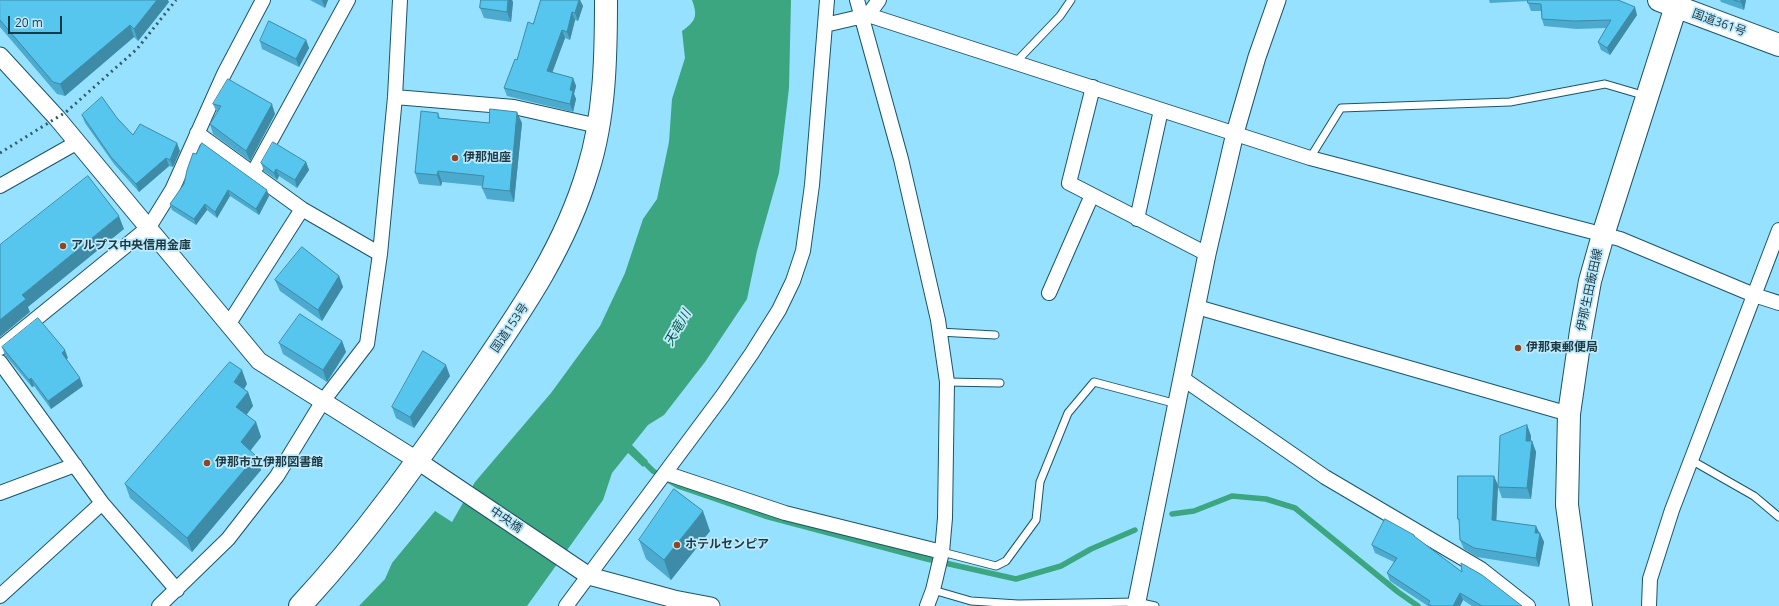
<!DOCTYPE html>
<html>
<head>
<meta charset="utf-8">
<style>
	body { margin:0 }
	#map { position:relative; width:1779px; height:606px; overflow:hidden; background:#96e1ff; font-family:"Open Sans",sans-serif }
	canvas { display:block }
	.scale { position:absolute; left:8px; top:16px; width:54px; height:18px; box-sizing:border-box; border:2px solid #1a3945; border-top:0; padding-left:5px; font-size:12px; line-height:14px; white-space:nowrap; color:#1a3945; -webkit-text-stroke:3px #bfeafb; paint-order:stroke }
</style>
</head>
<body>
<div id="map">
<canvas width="1779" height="606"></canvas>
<div class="scale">20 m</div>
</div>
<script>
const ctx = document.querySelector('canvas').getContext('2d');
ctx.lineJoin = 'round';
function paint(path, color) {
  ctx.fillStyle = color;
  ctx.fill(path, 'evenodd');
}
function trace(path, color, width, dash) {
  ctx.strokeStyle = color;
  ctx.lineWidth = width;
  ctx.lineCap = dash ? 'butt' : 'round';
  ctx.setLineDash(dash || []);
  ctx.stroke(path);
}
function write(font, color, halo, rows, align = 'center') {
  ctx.font = font + ' "Open Sans","Noto Sans JP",sans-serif';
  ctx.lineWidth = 3.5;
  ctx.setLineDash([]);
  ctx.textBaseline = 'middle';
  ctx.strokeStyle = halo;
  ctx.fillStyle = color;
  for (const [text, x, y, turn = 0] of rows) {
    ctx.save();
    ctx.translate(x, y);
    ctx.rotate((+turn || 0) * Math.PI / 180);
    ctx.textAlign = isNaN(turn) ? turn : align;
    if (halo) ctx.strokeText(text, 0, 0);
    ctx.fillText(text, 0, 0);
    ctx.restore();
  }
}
paint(new Path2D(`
	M692,0H791L789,88L779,173L757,251L747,299L705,362L664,415L648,425L632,445L648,461L643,467L628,453L612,473L603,500L527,606H359L385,579L392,563L435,511L452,522L475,482L551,393L600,326L625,273L643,219L657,199L669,142L672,99L685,58L682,31C696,21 698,16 692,0Z`), '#3ba67f');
trace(new Path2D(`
	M641,459L653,471L678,486L765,516L927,559L1016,579L1061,566L1091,549L1135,530
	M1172,514L1194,511L1232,496L1266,499L1295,508L1398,592L1418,606`), '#3ba67f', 5.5);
const service = new Path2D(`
	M1015,63L1060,16L1071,0
	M1310,158L1341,108L1510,102L1605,84L1646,96
	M939,332L995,335
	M947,382L1000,383
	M1691,460L1754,496L1779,517
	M942,552L996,566L1006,561L1036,520L1040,482L1068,413L1094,382L1177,404
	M933,590L971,601L1018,604L1137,602L1155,606`);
const minor = new Path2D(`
	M857,0L901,159L938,320L947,382L945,518L942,552L933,590L927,606
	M868,15L879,0
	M825,25L868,15L1310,158L1620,239L1754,295L1779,303
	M1093,87L1069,183L1207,254
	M395,97L514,107L598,126
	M197,133L302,209L380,254
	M253,173L348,0
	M0,186L76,143
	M1137,219L1161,110
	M1049,293L1092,195
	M1197,307L1569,414
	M228,325L302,209
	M0,348L149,227L172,190L224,74L263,0
	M0,362L102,503L177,590
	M1182,378L1325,477L1481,569L1528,606
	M665,473L785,513L942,552
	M0,493L75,465
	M0,596L102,503
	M159,606L228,539L277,476L323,401L367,344L380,254L395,97L400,0
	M566,606L723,395L752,353L779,310L793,281L803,251L812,185L827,0
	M1649,606L1650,579L1672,510L1779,230`);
const tertiary = new Path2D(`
	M0,56L57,118L259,361L418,461L589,576L674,599L711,606
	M1136,606L1207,254L1235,133L1257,57L1277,0`);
const primary = new Path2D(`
	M1581,606L1567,505L1569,414L1581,331L1590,281L1603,235L1678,0`);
const trunk = new Path2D(`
	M1659,0L1779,45
	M300,606C364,537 418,461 471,384C518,315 564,251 588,170C605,116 606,56 606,0`);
trace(service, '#1a5569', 9);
trace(minor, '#1a5569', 16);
trace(tertiary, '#1a5569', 19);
trace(primary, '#1a5569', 24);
trace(trunk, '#1a5569', 24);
trace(service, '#fff', 7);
trace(minor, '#fff', 14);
trace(tertiary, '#fff', 17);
trace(primary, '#fff', 22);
trace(trunk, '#fff', 22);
trace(new Path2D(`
	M0,153L66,112L137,49L176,0`), '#335a6a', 3, [2, 4]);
paint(new Path2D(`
	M0,0L169,2L138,41L134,37L65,96L57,94L0,27Z
	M310,0H328L325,8Z
	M481,0H512L513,2L511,22L484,18L480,8Z
	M541,0H580L583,6L578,21L575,20L570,40L565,38L552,72L573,78L576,86L574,94L576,99L573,112L507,96L504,88L533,24Z
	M1489,0H1618L1637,15L1610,55L1601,50L1598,42L1606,28L1577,29L1544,26L1542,19L1541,11H1531L1528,3V1L1490,3Z
	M1720,0H1746L1744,10L1721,2Z
	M306,40L309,48L299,67L262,49L260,41Z
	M213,104L275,114L250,161L213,134L210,124L217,113Z
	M438,113L440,118L489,123H522L514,202L487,199L482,188L483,186L442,182L441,186L419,184L415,173Z
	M82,115L117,118L133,135L180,151L173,167L169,166L139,192L114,164L85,123Z
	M306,162L309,170L297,188L279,176L277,180L264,171L261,163Z
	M184,184L269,196L259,215L230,196L217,218L207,210L196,225L172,210L170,204Z
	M339,276L343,287L322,321L280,291L275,280Z
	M342,341L346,352L327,382L283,354L279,343Z
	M2,347L68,358L66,359L83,386L51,409L34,386L32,387L5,355Z
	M450,376L414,428L396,418L392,407Z
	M247,384L244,389L248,392L253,406L246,415L256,422L261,437L250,451L256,456L261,470L192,552L130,498L125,484Z
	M1527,425L1531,436V441H1532L1536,452L1531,499L1502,498L1498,487Z
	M1498,485L1496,521L1536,526L1544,542L1539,567L1477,557L1464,549L1460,540V524L1458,519Z
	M710,531L671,580L646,559L639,540Z
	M1414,535L1415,537L1462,572L1522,606H1472L1463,600L1460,606H1428L1390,581L1387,573L1394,562L1375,553L1372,545Z`), '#4baacd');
paint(new Path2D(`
	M157,0H168L169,2L138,41L134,29Z
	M322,0H328L325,8Z
	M508,0H512L513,2L511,22L507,12Z
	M579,0H580L583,6L578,21L575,13Z
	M1741,0H1746L1744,10L1741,2Z
	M1635,7L1637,15L1610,55L1607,48Z
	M572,12L575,20L570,40L567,32Z
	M130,25L134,37L65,96L60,84Z
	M562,30L565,38L550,79L547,71Z
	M306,40L309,48L299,67L296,59Z
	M573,78L576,86L574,94L576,99L573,112L570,104V90Z
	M272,104L275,114L250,161L246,151Z
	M517,112L522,123L514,202L510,191Z
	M177,143L180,151L173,167L170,160Z
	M166,158L169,166L139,192L136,184Z
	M306,162L309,170L297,188L295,180Z
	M276,169L279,176L277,180L274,173Z
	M438,171L442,182L441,186L437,175Z
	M228,190L230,196L217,218L215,212Z
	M267,190L269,196L259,215L256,209Z
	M205,204L207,210L196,225L194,219Z
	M119,216L124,229L28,307L30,312L0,337V320L22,295Z
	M339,276L343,287L322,321L318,310Z
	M342,341L346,352L327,382L323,370Z
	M65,350L68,358L64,361L62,353Z
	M446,365L450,376L414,428L410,417Z
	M242,370L247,384L239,397L234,382Z
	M31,378L34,386L32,387L29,380Z
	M80,378L83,386L51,409L48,401Z
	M248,392L253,406L242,421L236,407Z
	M256,422L261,437L246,456L241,442Z
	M1527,425L1531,436L1530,452L1526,441Z
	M1532,441L1536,452L1531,499L1527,488Z
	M256,456L261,470L192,552L187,538Z
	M1494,476L1498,485L1496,529L1492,520Z
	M703,511L710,531L671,580L664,560Z
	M1536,526L1540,535L1535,533Z
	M1540,533L1544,542L1539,567L1536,558Z
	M1460,593L1463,600L1460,606H1453Z`), '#3d8ba7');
const building = new Path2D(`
	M0,0H157L134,29L130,25L60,84L53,82L0,20Z
	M481,0H508L507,12L480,8Z
	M541,0H579L575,13L572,12L567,32L562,30L547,71L573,78L570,90L573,91L570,104L504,88L515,59L517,60L528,22L533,24Z
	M1528,0H1618L1635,7L1607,48L1598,42L1611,20L1574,21L1542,19L1541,4L1528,3Z
	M1734,0H1741V2Z
	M269,21L306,40L296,59L260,41Z
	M228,79L272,104L246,151L210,124L221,106L213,104Z
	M102,97L117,118L133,135L140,124L177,143L170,160L166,158L136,184L111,157L82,115Z
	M490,109L517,112L510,191L482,188L484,176L438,171L437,175L415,173L421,111L438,113V118L489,123Z
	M273,142L306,162L295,180L276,169L274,173L261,163Z
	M202,143L267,190L256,209L228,190L215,212L205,204L194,219L170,204L184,184L187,170L193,153L196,154Z
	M88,176L119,216L22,295L26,299L0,320V245Z
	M302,247L339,276L318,310L275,280Z
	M300,314L342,341L323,370L279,343Z
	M38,318L65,350L62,353L80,378L48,401L31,378L29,380L2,347Z
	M423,351L446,365L410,417L392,407Z
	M230,362L242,370L234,382L248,392L236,407L256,422L241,442L256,456L187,538L125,484Z
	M1527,425L1526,441H1532L1527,488L1498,487L1500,436Z
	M1458,476H1494L1492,520L1536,526L1535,533H1540L1536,558L1474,548L1460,540L1459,519H1458Z
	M674,489L703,511L664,560L639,540Z
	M1385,519L1414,535V536L1462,572L1461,563L1482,575L1522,606H1482L1460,593L1453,606H1432L1428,604L1430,601L1387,573L1397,558L1372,545Z`);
paint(building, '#57c6ee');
trace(building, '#3d8ba7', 1);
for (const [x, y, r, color] of [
	[455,158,4,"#8e4724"],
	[63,246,4,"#8e4724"],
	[1518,348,4,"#8e4724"],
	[207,463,4,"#8e4724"],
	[677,545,4,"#8e4724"]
]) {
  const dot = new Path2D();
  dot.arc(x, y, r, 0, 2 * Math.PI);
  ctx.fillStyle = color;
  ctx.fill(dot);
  trace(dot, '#bfeafb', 1.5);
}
write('12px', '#1a3945', '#bfeafb', [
	["国道361号",1719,23,20],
	["伊那生田飯田線",1590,290,-78],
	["国道153号",510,328,-56],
	["中央橋",506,520,34]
]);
write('bold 12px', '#1a3945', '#bfeafb', [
	["伊那旭座",463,158],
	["アルプス中央信用金庫",71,246],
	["伊那東郵便局",1526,348],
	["伊那市立伊那図書館",215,463],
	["ホテルセンピア",685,545]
], 'left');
write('italic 13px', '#045c42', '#bfeafb', [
	["天竜川",678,328,-60]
]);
</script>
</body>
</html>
